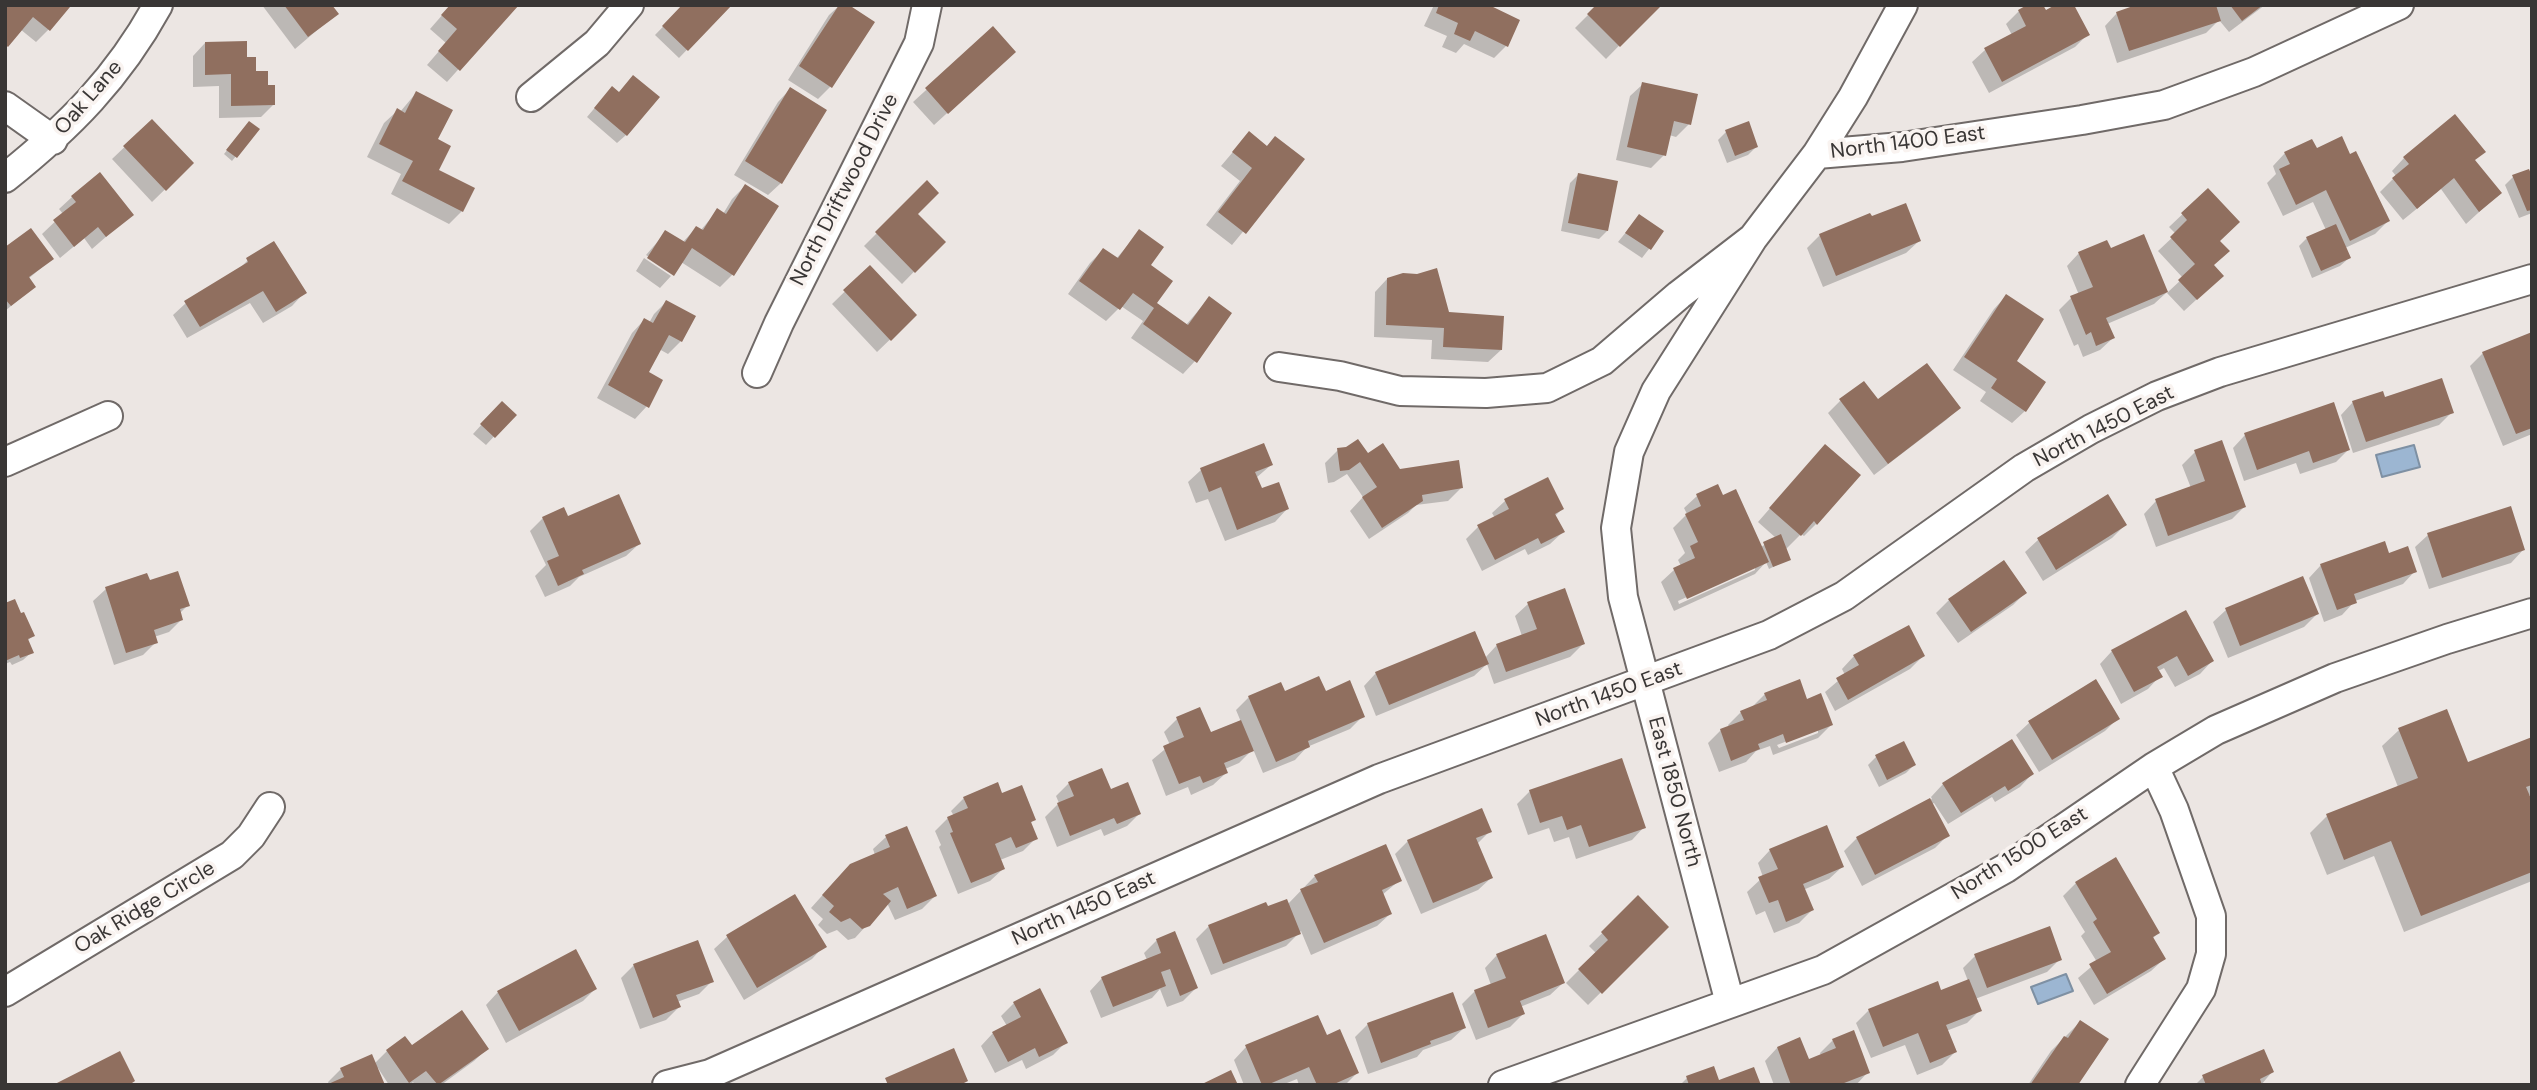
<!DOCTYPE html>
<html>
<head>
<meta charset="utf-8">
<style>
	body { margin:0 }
	#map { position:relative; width:2537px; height:1090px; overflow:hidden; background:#ece6e3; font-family:"DM Sans",sans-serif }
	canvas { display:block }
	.frame { position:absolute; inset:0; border:7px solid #393635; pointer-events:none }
</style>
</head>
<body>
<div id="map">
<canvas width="2537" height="1090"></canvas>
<div class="frame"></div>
</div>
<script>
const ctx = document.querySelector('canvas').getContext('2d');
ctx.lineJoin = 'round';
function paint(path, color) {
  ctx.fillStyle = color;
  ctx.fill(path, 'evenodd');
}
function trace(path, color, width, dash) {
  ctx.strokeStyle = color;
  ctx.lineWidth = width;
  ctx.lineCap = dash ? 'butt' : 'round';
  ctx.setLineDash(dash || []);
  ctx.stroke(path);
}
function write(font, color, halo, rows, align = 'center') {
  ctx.font = font + ' "DM Sans",sans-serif';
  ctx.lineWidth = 7;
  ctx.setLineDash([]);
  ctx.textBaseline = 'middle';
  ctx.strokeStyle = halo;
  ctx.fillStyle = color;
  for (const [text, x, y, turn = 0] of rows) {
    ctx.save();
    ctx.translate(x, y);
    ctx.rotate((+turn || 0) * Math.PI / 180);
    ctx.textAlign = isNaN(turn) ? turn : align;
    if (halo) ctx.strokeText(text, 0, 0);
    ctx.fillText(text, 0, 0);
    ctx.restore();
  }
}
const water = new Path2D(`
	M2414,445L2420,467L2382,477L2376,455Z
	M2066,974L2073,991L2038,1004L2031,987Z`);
paint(water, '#9cb6d2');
trace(water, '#7e90a3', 2);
paint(new Path2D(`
	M5,5H65L49,29L36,42L20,29L5,47Z
	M262,5H330L336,14L295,49Z
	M451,5H516L447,82L427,65L446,43L430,29Z
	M684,5L729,6L679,58L655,35Z
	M840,5L830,87L818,99L788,80L829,15Z
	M1434,5H1487L1506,46L1494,58L1464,44L1456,53L1442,47L1447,36L1424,26Z
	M1598,5H1659L1606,59L1575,28Z
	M2031,5L2088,34L2075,47L1989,93L1972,62L1985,50L2012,35L2006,24L2019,11Z
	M2142,5H2265L2229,32L2219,20L2206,33L2117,63L2105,26L2117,13Z
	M993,29L1001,64L934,125L913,102Z
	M205,43L245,58L266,87L273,105L261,117L219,118V86L193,87V56Z
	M1643,84L1689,124L1676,137L1669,135L1664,155L1651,168L1616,160L1630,96Z
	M790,89L781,183L768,195L734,175L778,102Z
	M416,93L436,140L437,170L462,211L449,224L391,194L401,174L367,157L384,123L397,111L400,112Z
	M604,97L626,135L617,143L587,117Z
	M152,121L192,163L152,202L112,159Z
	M246,127L257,130L232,161L224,154Z
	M1726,132L1756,147L1748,155L1727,163L1718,140Z
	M1249,133L1266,147L1275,138L1302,160L1232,245L1206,225L1240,181L1221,166Z
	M2285,153L2388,221L2375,234L2345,248L2349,258L2340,266L2312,278L2299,246L2307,238L2326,230L2313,202L2283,216L2267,183L2276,174L2273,166Z
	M2404,158L2474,161L2500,193L2466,224L2441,189L2403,220L2380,192L2396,176L2392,171Z
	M1579,174L1607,231L1599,239L1561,231L1570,183Z
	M2513,177L2532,180V213L2519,218L2505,185Z
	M927,183L916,214L943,242L902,284L864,246Z
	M745,186L732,275L720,287L681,262L673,275V273L646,255L666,232L682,243L696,228L700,231L718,210L723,214L732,199Z
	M2208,190L2218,241L2209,288L2184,311L2167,293L2183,278L2158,251L2176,234L2169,227Z
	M72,197L131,215L92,249L84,238L60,258L42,234L63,214L59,209Z
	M1639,216L1662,232L1642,258L1618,242Z
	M1139,232L1148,266L1155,303L1186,325L1209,298L1195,361L1183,374L1131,338L1143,321L1121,306L1106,321L1068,294L1090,263L1103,250L1116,259Z
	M1820,235L1919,241L1906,253L1823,287L1807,248Z
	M2143,236L2166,293L2154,304L2107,324L2113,338L2100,350L2083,357L2078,344L2074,346L2059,310L2071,298L2079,295L2067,266L2079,253L2110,250Z
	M5,250L52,259L28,279L34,287L5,311Z
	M644,258L671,276L660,288L636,271Z
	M248,260L304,293L292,306L263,323L250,303L187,338L173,315L186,303L237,271Z
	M870,267L902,328L877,352L832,304Z
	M1387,279L1448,314L1501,350L1488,362L1431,359L1432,340L1374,337L1375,292Z
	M2006,296L2014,362L2025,411L2012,423L1980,401L1986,392L1953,370L1994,309Z
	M666,302L681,341L668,354L659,349L646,373L647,406L635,419L597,398L632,333L644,320L649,323L654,314Z
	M2532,334V434L2503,446L2470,366L2483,353Z
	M2384,399L2452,412L2439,425L2353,453L2341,415L2353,402Z
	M1840,401L1878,402L1959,408L1946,420L1874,475L1828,413Z
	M494,411L514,415L486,445L473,434Z
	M2245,435L2348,450L2336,462L2300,474L2296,463L2244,481L2233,448Z
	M2221,442L2244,507L2232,519L2156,547L2144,514L2156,501L2191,488L2182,465L2195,452Z
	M1338,450L1367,456L1399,471L1461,488L1448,501L1416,505L1408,513L1369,539L1350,511L1363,497L1347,474L1334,482L1328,483L1325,463Z
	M1813,459L1816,524L1804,536L1801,534L1786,549L1789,559L1769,569L1766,562L1755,574L1674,611L1661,582L1674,570L1681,566L1678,560L1685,553L1673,528L1687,514L1684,508L1697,496L1761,547L1776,538L1758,522ZM1755,566V570L1679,604L1678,601Z
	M1271,465L1256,478L1261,491L1287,509L1275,522L1225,541L1208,499L1196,503L1188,482L1201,470Z
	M1547,479L1562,509L1555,516L1563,532L1550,544L1528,555L1525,549L1482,571L1466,539L1478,527L1495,518L1492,513L1505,501Z
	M2107,496L2125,525L2112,538L2043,581L2025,552L2038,540Z
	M543,518L567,519L639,544L626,556L579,577L570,586L545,597L535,576L546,565L530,531Z
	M2428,535L2523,550L2511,563L2429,589L2415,547Z
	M2388,555L2415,571L2403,584L2355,601L2342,615L2324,622L2309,578L2321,565Z
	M148,583L188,605L179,614L181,620L169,632L154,637L156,642L143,655L114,665L93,601L106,589Z
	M1564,591L1583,644L1570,657L1494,684L1487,664L1474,676L1376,716L1364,686L1376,673L1485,658L1497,645L1522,636L1515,616L1528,604Z
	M2025,593L2013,605L1958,643L1936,613L1949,600Z
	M5,605L33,636L27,641L32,652L23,660L12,665L10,662L5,664Z
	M2226,610L2317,614L2304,627L2228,658L2213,622Z
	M2186,612L2212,661L2200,674L2175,687L2164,668L2158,671L2160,676L2148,689L2121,704L2100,664L2112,651Z
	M1854,656H1923L1910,669L1835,711L1825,692L1845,675L1842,669Z
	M2095,682L2118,718L2105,731L2039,772L2016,735L2029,723Z
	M1325,693L1363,716L1350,729L1307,747L1295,760L1263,773L1253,749L1239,763L1225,769L1226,773L1213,785L1191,795L1188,787L1166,796L1152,760L1170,745L1164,732L1177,719L1210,735L1241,722L1236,710L1249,697Z
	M1765,694L1806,701L1831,725L1818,738L1773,755L1770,746L1756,751L1746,762L1719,772L1708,743L1721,730L1729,727L1728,725L1741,712L1751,708ZM1818,729V733L1779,748L1777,745Z
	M2399,730L2467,765L2532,739V794L2528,796L2532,806V881L2404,932L2374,856L2327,875L2310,833L2327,816L2398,787L2382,746Z
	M1903,743L1914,765L1906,773L1879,787L1868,765L1876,757Z
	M2032,774L2020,787L1995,802L1992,797L1948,824L1934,803L1932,804L1948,835L1935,848L1862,886L1844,851L1857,838L1932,799L1931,797L1943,784Z
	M1069,783L1111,791L1139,814L1127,826L1104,836L1101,829L1057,847L1045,817L1059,803L1056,796Z
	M1530,791L1644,827L1632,840L1576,859L1569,837L1554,842L1549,828L1528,835L1517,804Z
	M964,798L1034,819L1030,824L1036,838L1023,851L1000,860L1003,869L990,881L958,894L939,847L941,845L935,831L948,818L954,816L951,811Z
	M1490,831L1477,844L1491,878L1478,890L1421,914L1395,854L1408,841Z
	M886,837L935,896L922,909L895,920L887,903L855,938L848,940L837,930L827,934L818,925L823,919L811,908L837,879L875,855L873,849Z
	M1770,850L1842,867L1829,879L1803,890L1812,910L1799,923L1774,933L1765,911L1756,915L1747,892L1763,877L1758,863Z
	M1315,876L1400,880L1382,895L1390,914L1377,926L1311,955L1301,931L1286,946L1211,975L1196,939L1209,926L1287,905Z
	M2076,883L2158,933L2152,939L2164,959L2151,971L2094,1005L2078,978L2097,962L2081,936L2085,932L2063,896Z
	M794,896L824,946L812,959L744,1000L714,949L727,937Z
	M1638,898L1667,927L1588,1005L1566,983L1596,953L1589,946Z
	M1157,940L1196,988L1183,1001L1167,1007L1160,989L1152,998L1101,1018L1090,991L1102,978L1147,960L1144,953Z
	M1497,955L1563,983L1550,995L1520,1007L1523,1014L1510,1027L1476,1040L1462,1004L1475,991L1491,985L1485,968Z
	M1975,956L2060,959L2047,972L1975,999L1980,1010L1967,1023L1946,1031L1955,1052L1942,1065L1917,1075L1905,1045L1871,1058L1856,1023L1869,1010L1940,992L1968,981L1963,968Z
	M634,965L712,981L699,994L677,1002L679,1007L666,1020L640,1029L621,978Z
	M595,989L583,1001L506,1043L486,1005L498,992Z
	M1014,1003L1066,1042L1053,1055L1026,1069L1022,1060L995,1073L981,1046L993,1033L1007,1026L1001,1016Z
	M2080,1022L2076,1085H2028L2051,1051Z
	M1368,1024L1464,1028L1451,1040L1423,1050L1417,1057L1368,1074L1355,1037Z
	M1326,1037L1357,1073L1345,1085H1299L1297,1079L1282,1085H1244L1234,1060L1246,1047Z
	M1833,1040L1868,1072L1856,1085H1774L1765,1061L1777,1048L1808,1061L1821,1056L1820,1053Z
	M411,1048L487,1049L474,1061L441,1085H415L413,1082L410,1085H389L378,1068L329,1085L328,1082L341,1069L371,1057L374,1064L387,1051Z
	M2272,1072L2261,1085H2195L2203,1077Z
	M1687,1078L1718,1082L1759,1085H1680Z`), '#0003');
paint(new Path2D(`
	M5,5H68L70,7L50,31L33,17L8,47L5,44Z
	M284,5H332L339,14L308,37Z
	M450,5H519L460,71L438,51L457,29L441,15Z
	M682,5H732L688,51L662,26Z
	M839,5H849L875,22L832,88L799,66Z
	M1439,5H1489L1520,20L1508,47L1475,31L1470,41L1454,34L1458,23L1436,13Z
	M1596,5H1662L1620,47L1587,14Z
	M2027,5H2043L2046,10L2055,5H2074L2090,35L2002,82L1984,48L2026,26L2018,10Z
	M2136,5H2216L2221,21L2129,51L2116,12Z
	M2230,5H2263L2242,21Z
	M993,26L1016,52L948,114L925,88Z
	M247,41V57H256V71H268V85H275V105L231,106V74L205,75V42Z
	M633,75L660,97L627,136L594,108L612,86L619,92Z
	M1642,82L1698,94L1691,125L1674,121L1666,156L1627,147Z
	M790,87L827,110L782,184L745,161Z
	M416,91L453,110L438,139L451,146L439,170L475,188L463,212L402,181L413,161L379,144L397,108L405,113Z
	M2455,114L2486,152L2475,160L2502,193L2479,212L2454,178L2417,209L2392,178L2409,164L2403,157Z
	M152,119L194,163L166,191L123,146Z
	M249,121L260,129L237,158L226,150Z
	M1749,121L1758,147L1735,156L1725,130Z
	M1249,131L1267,146L1275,136L1305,159L1246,234L1218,212L1252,168L1232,152Z
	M2342,136L2350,154L2356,151L2390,221L2350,241L2326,190L2296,205L2279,169L2290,164L2284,152L2312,139L2317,148Z
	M2529,169L2532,176V210L2527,211L2512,175Z
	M100,172L134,215L106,237L98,227L74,247L53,220L76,202L71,196Z
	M1578,173L1618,181L1608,231L1568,223Z
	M927,180L939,193L918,214L946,242L915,273L875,232Z
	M745,184L779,206L734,276L692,248L674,276L647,258L665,230L685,242L696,226L703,230L717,208L726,214Z
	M2208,188L2240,222L2220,241L2230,251L2214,265L2224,276L2197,300L2178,280L2195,264L2170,237L2187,220L2181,213Z
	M1906,203L1921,241L1836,276L1819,234L1870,213L1872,216Z
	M1639,214L1664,231L1651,250L1625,233Z
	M2336,224L2351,258L2321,271L2306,237Z
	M31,228L54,259L29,277L36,287L11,306L5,299V247Z
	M1139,229L1164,247L1151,265L1173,281L1157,303L1188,325L1209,296L1232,313L1197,363L1143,324L1154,308L1133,293L1120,310L1079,281L1103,248L1118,258Z
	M2144,234L2168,292L2106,318L2115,338L2096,346L2091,332L2086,335L2070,296L2093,287L2078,252L2107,240L2111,248Z
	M274,241L307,293L276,312L263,291L200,327L184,301L248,262L246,258Z
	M870,265L917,315L891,341L843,290Z
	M1437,268L1449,312L1504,316L1502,350L1443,347L1444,328L1386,325L1387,278L1403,273L1417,274Z
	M2006,294L2044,319L2017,361L2046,382L2026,412L1991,388L1997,379L1964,357Z
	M666,300L696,316L682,342L669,335L649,372L663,380L649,408L608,385L644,318L653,323Z
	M2532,332V428L2516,434L2482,352Z
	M1927,363L1961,408L1888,464L1839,399L1864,381L1878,399Z
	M2442,378L2454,413L2366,442L2352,401L2383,391L2385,397Z
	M502,401L517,415L495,438L480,424Z
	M2334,402L2350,450L2313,463L2309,451L2257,470L2244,433Z
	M1358,439L1368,453L1383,443L1400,469L1459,460L1463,488L1422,495L1423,501L1382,528L1362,497L1377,487L1360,462L1349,470L1340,471L1337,448L1346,447Z
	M2222,440L2246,507L2168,536L2155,499L2205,481L2194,450Z
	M1264,443L1273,465L1255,472L1262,488L1279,482L1289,509L1237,530L1221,487L1209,492L1200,468Z
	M1825,444L1861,475L1817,525L1814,521L1801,536L1769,508Z
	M1548,477L1564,509L1555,514L1565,532L1541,544L1538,538L1495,560L1477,525L1509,509L1504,499Z
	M1718,484L1723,495L1736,489L1769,562L1687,599L1673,568L1695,558L1690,546L1698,542L1685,514L1701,506L1696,494Z
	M619,494L641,544L582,570L584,574L558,586L547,561L559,556L542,517L564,507L568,516Z
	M2108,494L2127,525L2056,570L2037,538Z
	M2511,506L2525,550L2442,578L2427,533Z
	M1781,534L1791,560L1773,567L1763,542Z
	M2385,541L2389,553L2408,546L2417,572L2354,594L2357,603L2337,610L2320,564Z
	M2004,560L2027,593L1971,632L1948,599Z
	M178,571L190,606L180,609L183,620L154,630L158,643L126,653L105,587L147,573L150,580Z
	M2303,576L2319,614L2240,646L2225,608Z
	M1565,588L1585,644L1506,672L1496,644L1537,629L1527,602Z
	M15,599L21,613L24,612L35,636L28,639L34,653L20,658L19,655L5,661V603Z
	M2186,610L2214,661L2188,676L2177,656L2157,667L2163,677L2134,692L2111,650Z
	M1909,625L1925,656L1848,700L1836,678L1859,665L1853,655Z
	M1475,631L1489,664L1389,705L1375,672Z
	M1319,676L1326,691L1350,680L1365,717L1308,741L1310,747L1276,762L1248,696L1281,682L1285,691Z
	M1800,679L1807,699L1821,693L1833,725L1786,743L1783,734L1758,744L1760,749L1731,761L1720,729L1744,720L1740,711L1767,700L1764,693Z
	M2096,679L2120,719L2052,760L2028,721Z
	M1200,707L1211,732L1241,720L1254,751L1224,763L1228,773L1203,783L1200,776L1179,784L1163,746L1184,737L1176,717Z
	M2447,709L2468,762L2532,737V785L2526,787L2532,801V872L2421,916L2391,841L2344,860L2326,814L2418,778L2398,728Z
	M2012,739L2034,774L2008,791L2005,786L1961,813L1942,783Z
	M1904,741L1916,765L1887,780L1875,755Z
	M1622,758L1646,828L1589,847L1581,825L1567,830L1562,816L1540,823L1529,790Z
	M1102,768L1111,789L1128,782L1141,814L1117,824L1114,818L1070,836L1057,803L1074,796L1068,782Z
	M998,782L1002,793L1022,785L1036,820L1031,822L1038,839L1016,848L1011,837L995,844L1005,869L971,883L950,833L953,832L947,817L968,808L963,797Z
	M1930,798L1950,836L1875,875L1856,837Z
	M1482,808L1492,832L1476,838L1493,878L1433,903L1407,840Z
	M1827,825L1844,867L1803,884L1814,910L1786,922L1778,900L1769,903L1758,877L1778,869L1769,849Z
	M907,826L937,896L907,909L898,887L883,894L891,901L870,926L862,929L850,918L841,922L829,912L834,906L822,895L850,864L890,847L885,835Z
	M1386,844L1402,881L1382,890L1392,914L1324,943L1300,889L1318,882L1314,875Z
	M2116,857L2160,933L2153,937L2166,959L2107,994L2089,964L2111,952L2093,922L2097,919L2075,882Z
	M795,894L827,947L757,988L726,935Z
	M1638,895L1669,927L1602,994L1578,969L1608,940L1601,932Z
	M1287,899L1301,934L1223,964L1208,925L1266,902L1268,906Z
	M2050,926L2062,960L1987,988L1974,954Z
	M1175,931L1198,988L1180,996L1170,969L1161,972L1166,986L1113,1007L1101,977L1161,953L1156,939Z
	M1546,934L1565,983L1520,1001L1525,1014L1488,1028L1474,990L1506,978L1496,954Z
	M698,940L714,982L676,995L681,1007L653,1018L633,964Z
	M576,949L597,989L519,1031L497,991Z
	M1969,979L1982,1011L1946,1025L1957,1052L1930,1063L1918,1033L1883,1047L1868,1009L1938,981L1941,990Z
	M1040,988L1068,1043L1039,1057L1035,1048L1008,1062L992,1032L1021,1017L1013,1002Z
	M1453,992L1466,1028L1430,1041L1431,1044L1381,1063L1367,1023Z
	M462,1010L489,1049L438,1085L426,1071L409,1083L386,1050L405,1036L412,1045Z
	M1318,1015L1327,1035L1340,1029L1359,1073L1332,1085H1317L1309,1067L1267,1085H1262L1245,1045Z
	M2080,1020L2109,1039L2078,1085H2030L2064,1036L2068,1038Z
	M1854,1030L1870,1073L1839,1085H1791L1777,1047L1800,1037L1809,1059L1836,1048L1832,1039Z
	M954,1048L968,1081L960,1085H888L885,1078Z
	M2264,1049L2274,1072L2260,1079L2262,1085H2206L2202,1075Z
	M120,1051L135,1081L129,1085H53Z
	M372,1054L385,1085H326L344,1077L340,1068Z
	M1714,1066L1719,1080L1754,1067L1761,1085H1689L1686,1076Z
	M1231,1070L1238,1085H1200Z`), '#906f5f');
const minor = new Path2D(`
	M531,97L597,43L629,5
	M5,106L53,140
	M1817,154L1902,147L2082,120L2164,105L2254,72L2399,5
	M5,178C69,127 118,78 158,5
	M1279,367L1340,376L1400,391L1486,393L1547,388L1602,361L1679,295L1753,238L1817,154L1853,97L1903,5
	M757,373L779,323L919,43L927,5
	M5,462L108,416
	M5,992L232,855L251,836L270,807
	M1730,1003L1623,597L1616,528L1629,452L1656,391L1753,238
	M667,1085L710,1074L1379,779L1769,635L1844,596L2024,468L2091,429L2157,396L2220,372L2532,279
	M1503,1085L1823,970L2006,868L2154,767L2216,730L2335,678L2447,639L2532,613
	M2140,1085L2201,989L2211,954V916L2174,810L2154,767`);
trace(minor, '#706a68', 32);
trace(minor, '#fff', 28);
write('21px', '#393635', '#f9f3f0', [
	["Oak Lane",89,98,-49],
	["North 1400 East",1908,143,-7],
	["North Driftwood Drive",845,190,-63],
	["North 1450 East",2104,427,-27],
	["North 1450 East",1609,695,-20],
	["East 1850 North",1674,792,75],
	["North 1500 East",2020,854,-32],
	["Oak Ridge Circle",145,908,-31],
	["North 1450 East",1084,909,-24]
]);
</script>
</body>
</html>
